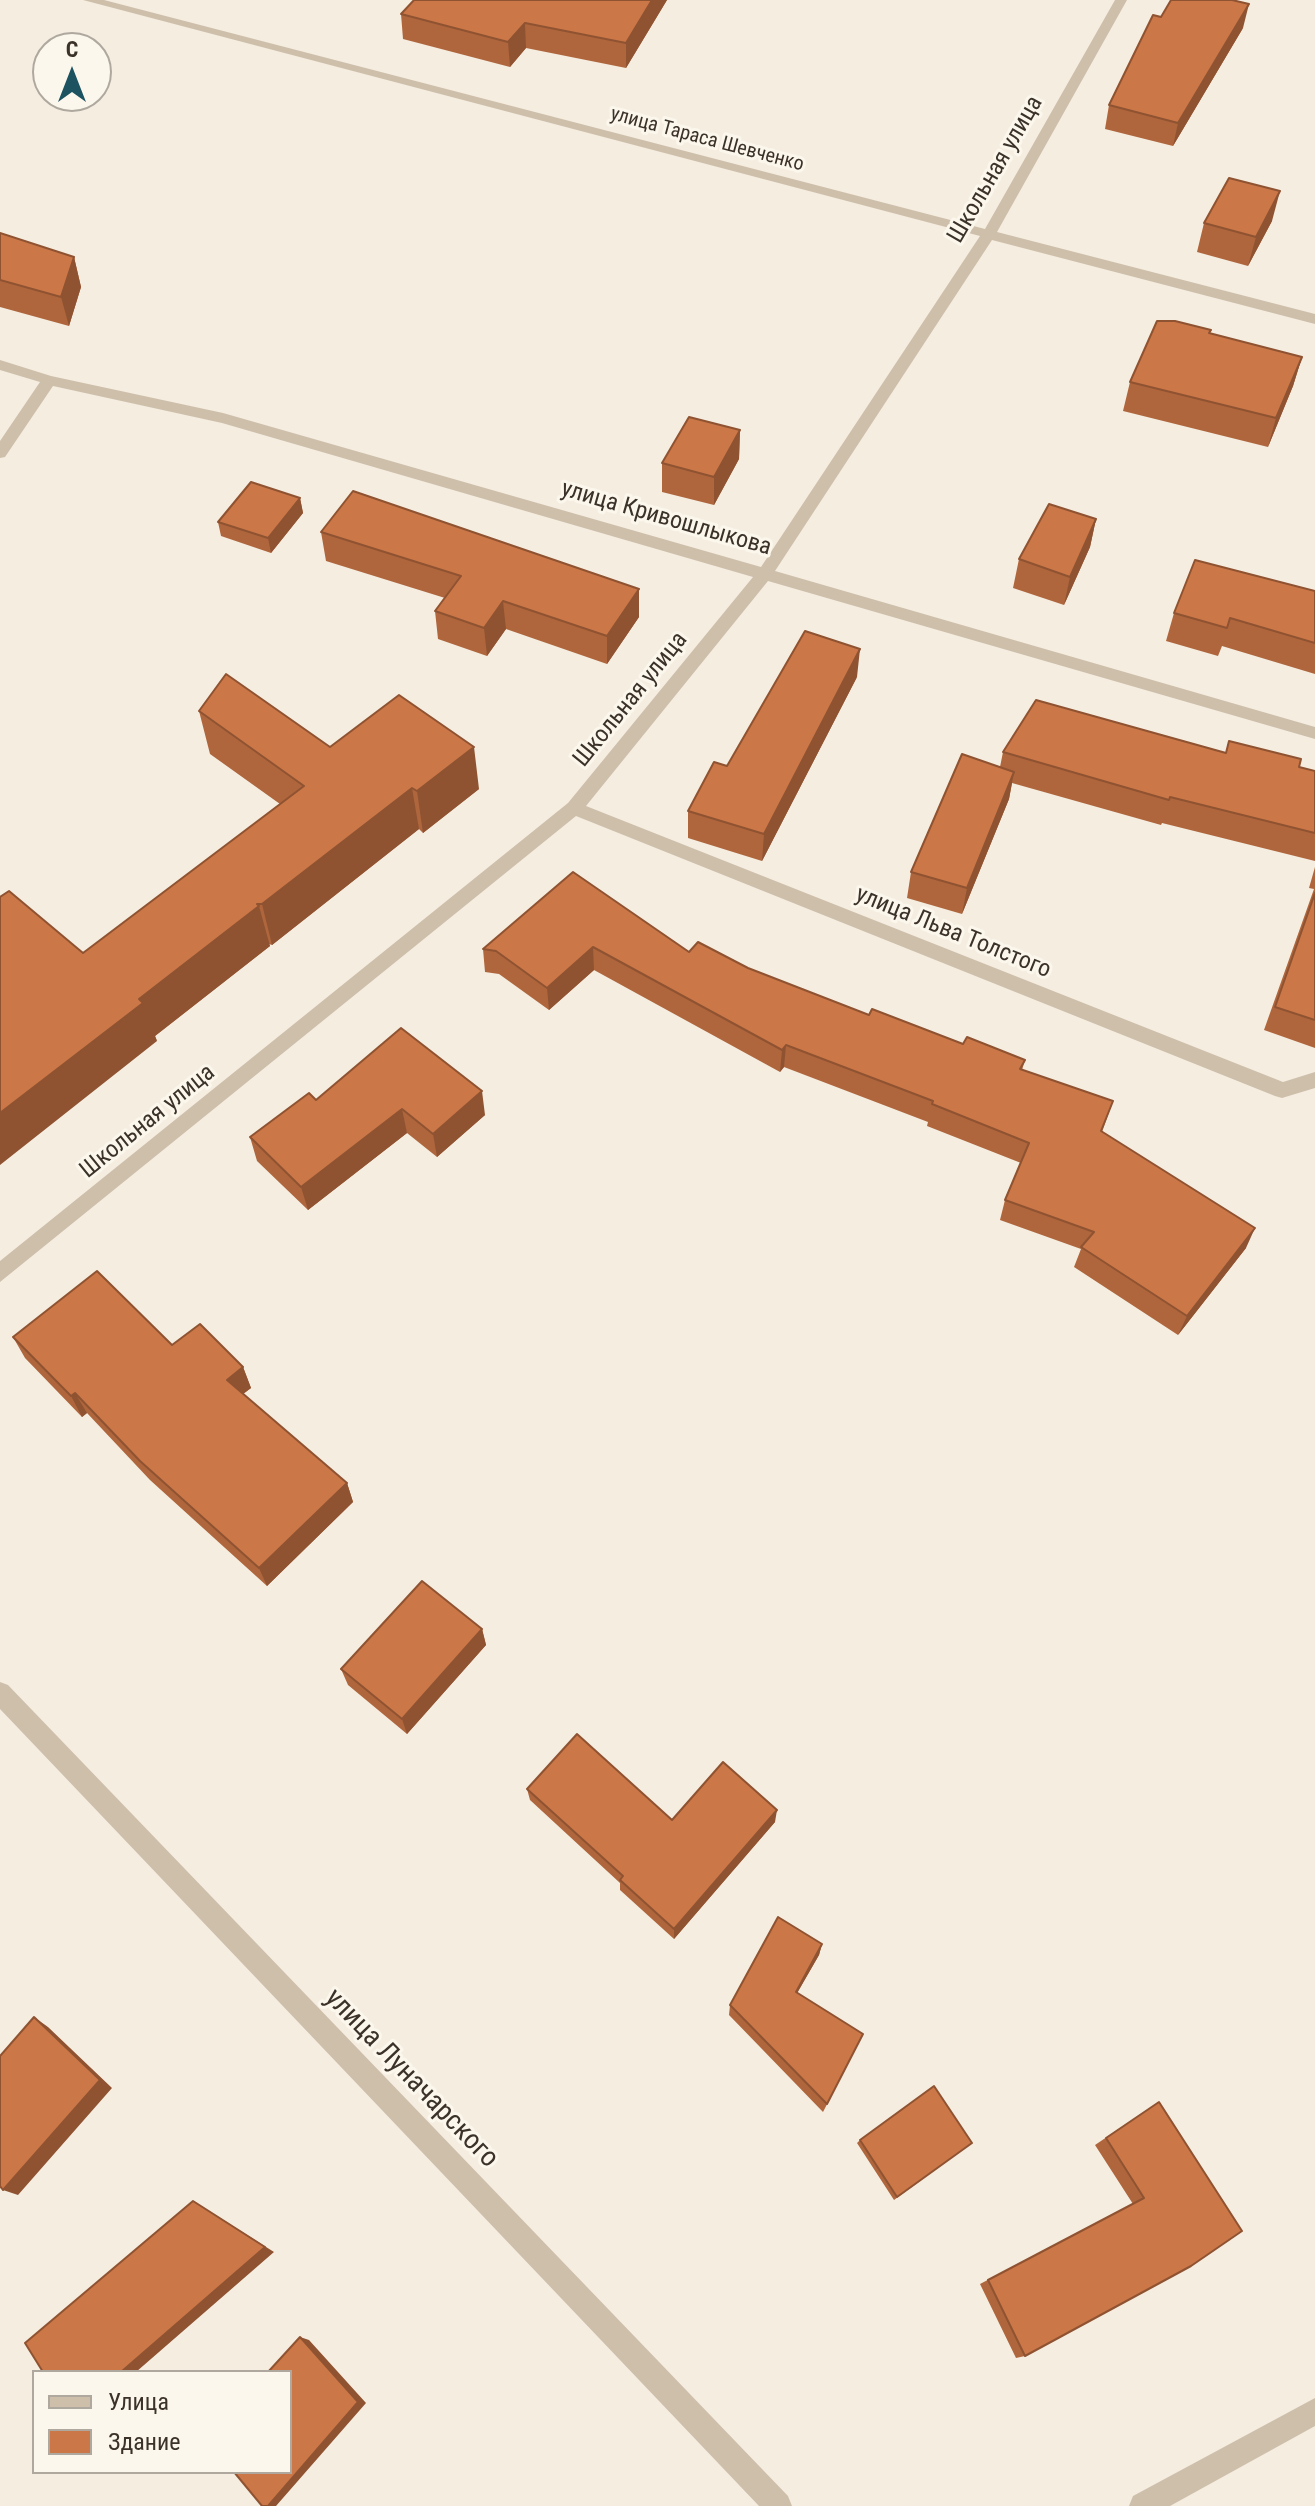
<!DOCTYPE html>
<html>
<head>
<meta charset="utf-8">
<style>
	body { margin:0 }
	#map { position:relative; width:1315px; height:2506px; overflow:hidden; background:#f5ede0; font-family:"Roboto Condensed",sans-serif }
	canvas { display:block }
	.legend { position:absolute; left:32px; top:2370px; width:260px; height:104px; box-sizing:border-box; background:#fbf7ed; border:2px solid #aea89f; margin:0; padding:10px 14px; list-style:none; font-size:24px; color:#3b322a }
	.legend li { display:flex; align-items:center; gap:16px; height:40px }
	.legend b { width:40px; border:2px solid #aea89f }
	.north { position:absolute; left:32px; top:32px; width:80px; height:80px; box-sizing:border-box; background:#fbf7ed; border:2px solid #aea89f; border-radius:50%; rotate:0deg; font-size:22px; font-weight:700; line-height:32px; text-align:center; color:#3b322a }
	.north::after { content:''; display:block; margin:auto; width:28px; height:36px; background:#1d5360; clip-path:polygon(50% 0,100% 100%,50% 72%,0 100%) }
</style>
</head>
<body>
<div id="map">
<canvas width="1315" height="2506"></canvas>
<ul class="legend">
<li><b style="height:10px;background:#cebfab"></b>Улица</li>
<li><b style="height:22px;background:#cc7747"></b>Здание</li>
</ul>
<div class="north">С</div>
</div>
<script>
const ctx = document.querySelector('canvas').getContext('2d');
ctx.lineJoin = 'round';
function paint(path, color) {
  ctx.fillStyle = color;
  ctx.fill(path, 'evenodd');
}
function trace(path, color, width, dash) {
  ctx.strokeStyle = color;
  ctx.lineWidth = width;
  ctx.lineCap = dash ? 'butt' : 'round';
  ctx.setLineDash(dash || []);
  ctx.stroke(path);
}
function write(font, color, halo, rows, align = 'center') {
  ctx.font = font + ' "Roboto Condensed",sans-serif';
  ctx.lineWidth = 6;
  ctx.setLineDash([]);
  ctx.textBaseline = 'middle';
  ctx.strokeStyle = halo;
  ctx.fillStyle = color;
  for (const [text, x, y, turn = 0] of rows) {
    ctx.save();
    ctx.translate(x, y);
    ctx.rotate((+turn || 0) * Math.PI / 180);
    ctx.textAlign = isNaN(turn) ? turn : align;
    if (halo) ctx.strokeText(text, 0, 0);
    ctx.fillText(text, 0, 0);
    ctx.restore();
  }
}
paint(new Path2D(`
	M83,0H104L985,229L1115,0H1127L997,232L1315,314V324L992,240L775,571L1315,727V739L768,581L586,806L1283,1082L1315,1072V1088L1282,1098L1275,1096L576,816L0,1282V1261L568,803L753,577L222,423L53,386L5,457L0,458V441L40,382L0,370V360L51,376L223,413L761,567L980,236Z
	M0,1682L8,1685L788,2496L792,2506H759L0,1709Z
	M1315,2398V2426L1170,2506H1129L1133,2496Z`), '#cebfab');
paint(new Path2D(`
	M414,0H667L626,68L526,48L510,67L403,39L401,14Z
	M1243,28L1173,146L1105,129L1109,105Z
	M1272,221L1248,266L1197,252L1204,223Z
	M0,233L74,257L81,287L69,326L0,307Z
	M1210,333L1302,357L1293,386L1268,447L1123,411L1130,382Z
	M740,430L739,459L714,505L662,492V463Z
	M300,498L303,513L271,553L221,536L218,522Z
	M1096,519L1090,547L1064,605L1013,588L1019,559Z
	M321,532L639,617L607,664L506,629L487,656L438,639L435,611L445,598L326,561Z
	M1315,591V674L1222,646L1218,656L1166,641L1174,613Z
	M857,677L762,861L688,838V811Z
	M199,711L479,789L423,833L419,829L272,945L269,944L270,946L155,1036L157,1041L83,953L280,804L210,754Z
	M1229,741L1299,767L1315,771V861L1162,823L1161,825L1012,783L1009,799L962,914L907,898L911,872L1000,767L1003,752H1226Z
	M1315,867V1048L1264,1030L1314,889L1309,888Z
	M573,872L689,952L748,968L869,1015L963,1044L1025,1060L1022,1070L1113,1101L1102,1132L1246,1248L1178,1335L1074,1267L1081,1249L1000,1220L1005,1200L1021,1163L927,1126L928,1122L784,1067L780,1072L594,970L549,1010L499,974L485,972L483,949Z
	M316,1100L485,1115L437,1157L407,1133L308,1210L257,1161L250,1137Z
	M13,1337L172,1345L243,1367L251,1388L243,1394L347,1483L353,1502L267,1586L150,1480L87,1413L82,1417L25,1358Z
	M482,1629L486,1645L407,1734L348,1685L341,1669Z
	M527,1789L672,1820L775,1822L674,1939L620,1890V1883L530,1800Z
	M822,1944L819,1955L797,1993L863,2034L823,2112L729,2015L730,2005Z
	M1159,2102L1242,2231L1025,2356L1016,2358L980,2284L1133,2204L1095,2145Z
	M860,2140L972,2143L894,2200L857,2143Z`), '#af663d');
paint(new Path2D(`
	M652,0H667L626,68V43Z
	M1249,4L1243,28L1173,146L1178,123Z
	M525,23L526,48L510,67L508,42Z
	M1280,191L1272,221L1248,266L1256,237Z
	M74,257L81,287L69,326L61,297Z
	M1302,357L1293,386L1268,447L1276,418Z
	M740,430L739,459L714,505V477Z
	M300,498L303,513L271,553L268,538Z
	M1096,519L1090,547L1064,605L1070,577Z
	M639,589V617L607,664V636Z
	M503,601L506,629L487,656L484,628Z
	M860,649L857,677L762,861L764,834Z
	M474,747L479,789L423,833L417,791Z
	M1014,772L1009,799L962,914L967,888Z
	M412,788L419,829L272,945L262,904Z
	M259,906L270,946L155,1036L157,1041L0,1165V1113L139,999Z
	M593,947L594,970L549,1010L547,988Z
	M786,1045L784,1067L780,1072L782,1050Z
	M482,1091L485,1115L437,1157L433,1134Z
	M402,1109L407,1133L308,1210L301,1187Z
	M1255,1228L1246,1248L1178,1335L1187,1316Z
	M243,1367L251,1388L235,1400L227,1380Z
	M75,1393L87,1413L82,1417L71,1396Z
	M347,1483L353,1502L267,1586L259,1568Z
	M482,1629L486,1645L407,1734L402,1719Z
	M777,1810L775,1822L674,1939V1929Z
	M822,1944L819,1955L792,2002L796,1992Z
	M34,2017L48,2027L112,2088L18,2195L3,2190Z
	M193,2201L274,2252L136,2372H121Z
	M300,2337L309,2340L366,2403L276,2506H268Z`), '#8f5332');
const building = new Path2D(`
	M414,0H652L626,43L525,23L508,42L401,14Z
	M1171,0H1232L1249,4L1178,123L1109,105L1153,15L1161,17Z
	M1229,178L1280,191L1256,237L1204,223Z
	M0,233L74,257L61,297L0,280Z
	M1157,321H1175L1211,330L1209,333L1302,357L1276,418L1130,382Z
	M689,417L740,430L714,477L662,463Z
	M251,482L300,498L268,538L218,522Z
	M353,491L639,589L607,636L503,601L484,628L435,611L461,576L321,532Z
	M1049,504L1096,519L1070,577L1019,559Z
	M1195,560L1315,591V643L1230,618L1227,628L1174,613Z
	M805,631L860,649L764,834L688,811L714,762L727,766Z
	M226,674L330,747L399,695L474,747L417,791L412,788L262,904H257L259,906L139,999L143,1003L0,1113V897L9,891L83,953L304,786L199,711Z
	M1036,700L1226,753L1229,741L1301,759L1299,767L1315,771V833L1170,797L1169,800L1003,752Z
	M962,754L1014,772L967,888L911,872Z
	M573,872L689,952L698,942L748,968L869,1015L872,1009L963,1044L967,1037L1025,1060L1020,1069L1113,1101L1101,1131L1255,1228L1187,1316L1081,1247L1094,1232L1005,1200L1029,1143L932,1104L933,1101L786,1045L782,1050L593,947L547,988L496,951L483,949Z
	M1315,893V1020L1275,1007Z
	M401,1028L482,1091L433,1134L402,1109L301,1187L250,1137L309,1093L316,1100Z
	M97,1271L172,1345L200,1324L243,1367L227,1380L347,1483L259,1568L140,1461L75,1393L71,1396L13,1337Z
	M422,1581L482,1629L402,1719L341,1669Z
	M577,1734L672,1820L723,1762L777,1810L674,1929L620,1880L623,1876L527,1789Z
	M778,1917L822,1944L796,1992L863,2034L827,2104L730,2005Z
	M34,2017L100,2080L3,2190L0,2186V2056Z
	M934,2086L972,2143L897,2197L860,2140Z
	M1159,2102L1242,2231L1191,2266L1025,2356L988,2280L1144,2198L1106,2138Z
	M193,2201L265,2247L121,2372H43L25,2343Z
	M300,2337L358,2402L268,2506H262L234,2472H290V2372H268Z`);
paint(building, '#cc7747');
trace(building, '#8f5332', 2);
write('20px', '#3b322a', '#fbf7ed', [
	["улица Тараса Шевченко",707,140,15]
]);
write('24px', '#3b322a', '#fbf7ed', [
	["Школьная улица",996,170,-60],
	["улица Кривошлыкова",666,519,16],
	["Школьная улица",631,700,-51],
	["улица Льва Толстого",953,933,22],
	["Школьная улица",148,1122,-39]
]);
write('28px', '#3b322a', '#fbf7ed', [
	["улица Луначарского",411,2079,46]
]);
</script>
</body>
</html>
